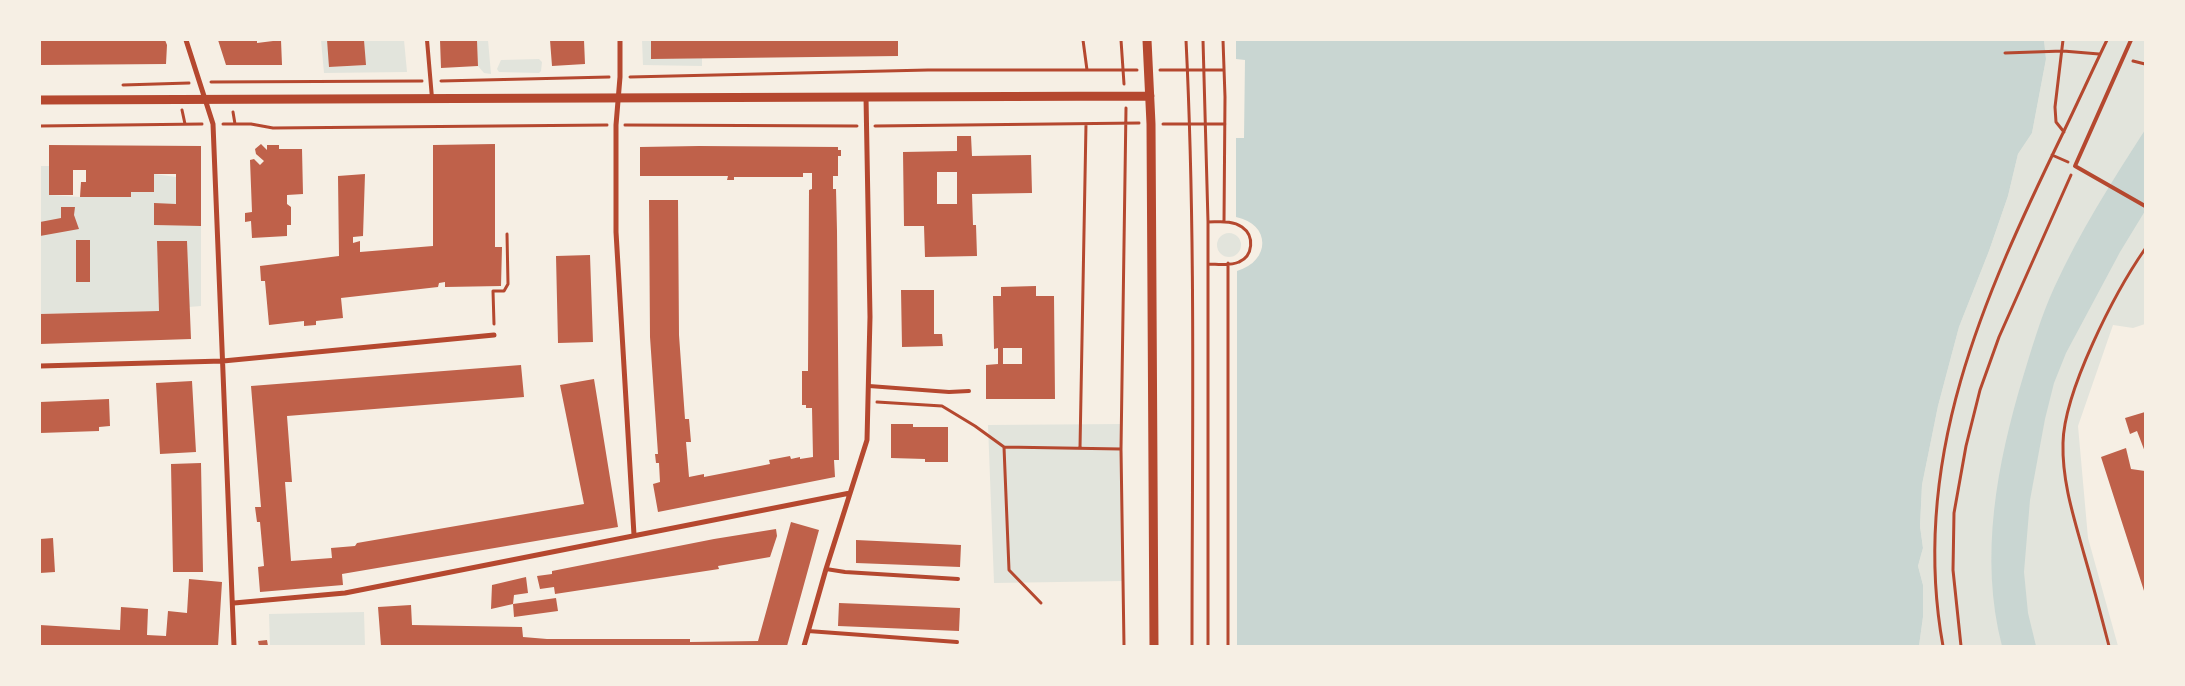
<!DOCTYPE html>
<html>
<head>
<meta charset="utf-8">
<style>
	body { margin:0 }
	#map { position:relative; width:2185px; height:686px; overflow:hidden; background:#f6efe4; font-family:"Noto Sans",sans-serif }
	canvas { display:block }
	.frame { position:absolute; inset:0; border:41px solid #f6efe4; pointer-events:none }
</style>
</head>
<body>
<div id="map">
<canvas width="2185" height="686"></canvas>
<div class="frame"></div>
</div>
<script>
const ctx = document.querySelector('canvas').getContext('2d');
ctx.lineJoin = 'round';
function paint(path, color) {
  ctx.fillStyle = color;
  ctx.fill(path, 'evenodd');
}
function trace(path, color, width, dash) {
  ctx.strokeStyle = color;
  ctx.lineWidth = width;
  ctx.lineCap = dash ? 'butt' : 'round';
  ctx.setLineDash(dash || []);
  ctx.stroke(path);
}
paint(new Path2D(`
	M321,40H327L330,67L365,65L364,40H404L407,72L324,73Z
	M477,40H488L491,74L484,73L478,66Z
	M642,40H651L652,59L702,58V66L643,65Z
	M2044,40H2145V324L2133,328L2113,325L2078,426L2088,538L2118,646H1919L1923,617V585L1918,566L1923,548L1920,526L1922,485L1938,406L1959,327L1989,251L2008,196L2018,154L2032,133L2046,59Z
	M539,59L542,62L541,71L539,73L499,72L497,69L501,60Z
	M40,166H49V195L80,197L131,192L154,174L176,177V204H154V225L201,226V306L189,307L187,241H157L159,311L40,314Z
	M1217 245a12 12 0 1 1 24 0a12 12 0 1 1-24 0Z
	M1122,424L1123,581L994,583L988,425Z
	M364,612L365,646H270L269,614Z`), '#e2e4dc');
paint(new Path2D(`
	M1236,40H2044L2046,59L2032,133L2018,154L2008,196L1989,251L1959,327L1938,406L1922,485L1920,526L1923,548L1918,566L1923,585V617L1919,646H1237V271C1271,261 1271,224 1236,217V138H1244L1245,60L1236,59Z
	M2145,130V211L2120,252L2066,353L2054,383L2045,419L2030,500L2024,572L2028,613L2036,646H2002C1979,556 1997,464 2023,377C2032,348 2041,316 2054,288C2079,233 2112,181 2145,130Z`), '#c9d6d2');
paint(new Path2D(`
	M40,40H165L167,45L166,64L41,65Z
	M218,40H257V43L281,40L282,65H226Z
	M327,40H364L366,65L329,67Z
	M440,40H477L478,66L441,68Z
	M550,40H584L585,64L552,66Z
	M651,40H898V56L651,59Z
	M957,136H971L972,156L1031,155L1032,193L972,194L973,225H976L977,256L925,257L924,226H904L903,152L957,151ZM937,172H957V204H937Z
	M261,144L267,150V145H279V149H302L303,194L287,195V204L291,207V225H287V236L252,238L251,221L245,222V213L252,212L250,160L254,159L260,165L264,161L256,154L255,149Z
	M495,144V247H502L501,286L445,287V282L439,283L438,287L341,298L343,318L316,321V325L304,326V321L269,325L265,281H261L260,266L339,256L338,176L365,174L363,236L353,237V243L360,241V252L433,246V145Z
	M49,145L201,146V226L154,225V203L176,204V174H154V192H131V197H80L81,182H86V170H73V195H49Z
	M699,146L838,147V150H841V156H838V176H833V189H836L837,231L839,460H834L835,477L658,512L653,484L660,482L659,463H656L655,454H658L650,337L649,200H678L679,335L685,419H689L691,442H686L689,477L704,474V477L740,470L770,464L769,460L790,456L791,459L800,457V459L813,457L812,408H806V405H802V371H808L809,190L812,189V173H803V177H734V180H727L728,176H640V147Z
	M61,207H75L74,215L79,229L40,236V222L61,218Z
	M76,240H90V282H76Z
	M157,241H187L191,339L40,344V314L159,311Z
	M590,255L593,342L558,343L556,256Z
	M1036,286V296H1054L1055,399H986V365L998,364V348L994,349L993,296H1001V287ZM1003,348H1022V364H1003Z
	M901,290H934V334H942L943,346L902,347Z
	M521,365L524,397L287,416L292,482H285L291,561L332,558L331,548L355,546L357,543L584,504L560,385L594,379L618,527L342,574L343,585L260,592L258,567L264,566L260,522H257L255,507H261L251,386Z
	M192,381L196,452L160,454L156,383Z
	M109,399L110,426L99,427V431L40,433V402Z
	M2145,412V452L2137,431L2130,434L2125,418Z
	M891,424H913V427H948V462H925V459L891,458Z
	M2126,448L2131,469L2145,471V594L2101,457Z
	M201,463L203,572H173L171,464Z
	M791,522L819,530L787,646H381L378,607L411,605L412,625L522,627L523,637L547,639H690V642L758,641Z
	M776,529L777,536L770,557L718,566L719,569L555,594L554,587L540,589L537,576L552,574V571L714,539Z
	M53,538L55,572L40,573V539Z
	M856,540L961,545L960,567L856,563Z
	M526,577L528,593L514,595L513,604L491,609L492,585Z
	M189,579L222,582L218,646H40V625L120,630L121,607L148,609L147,635L166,636L168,611L187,613Z
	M556,598L558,611L514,617L513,604Z
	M839,603L960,608L959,631L838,626Z
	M267,640L268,646H259L258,641Z`), '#bf614a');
trace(new Path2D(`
	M1083,40L1087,70
	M1121,40L1124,84
	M1186,40C1196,242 1192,444 1192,646
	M1203,40L1208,222V646
	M1223,40L1225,97L1224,222
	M2063,40L2055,107L2056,122L2064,132
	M2005,53L2063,51L2099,54
	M2133,61L2145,64
	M1160,70H1224
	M630,77L928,70H1137
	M441,81L609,77
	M211,82L422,81
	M123,85L189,83
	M182,110L185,124
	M233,112L235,124
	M223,124H251L273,128L607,125
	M1163,124H1225
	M625,125L857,126
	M40,126L202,124
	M875,126L1139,123
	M2052,155L2068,162
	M1228,263V646
	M1208,264C1217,264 1231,266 1239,262C1253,256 1255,236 1242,227C1232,220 1220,222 1208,222
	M494,324L493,291H504L508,284L507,234
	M877,402L942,406L975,426L1004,447L1121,449
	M1004,447L1009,570L1041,603
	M1080,448L1086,124
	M1124,646L1121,449L1126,108
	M1943,646C1909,460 1984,296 2063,133C2078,102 2092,71 2107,40
	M1961,646L1953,570L1954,513L1966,446L1980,390L1999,337L2071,175
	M2109,646C2101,615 2093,585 2084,554C2074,518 2062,482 2063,443C2064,391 2115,292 2145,249`), '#b5482f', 3);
trace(new Path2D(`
	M427,40L432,98
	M2131,40L2075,166L2145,206
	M869,386L949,392L969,391
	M826,569L845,572L958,579
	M808,631L957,642`), '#b5482f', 4);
trace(new Path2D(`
	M186,40L213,124L234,646
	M620,40V77L616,125V232L634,535
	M40,366L223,361L494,335
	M234,603L345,593L850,493
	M804,646L826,569L867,440L870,317L866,97`), '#b5482f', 5);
trace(new Path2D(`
	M1147,40L1151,124L1154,646
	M40,100L1150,96`), '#b5482f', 9);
</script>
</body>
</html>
